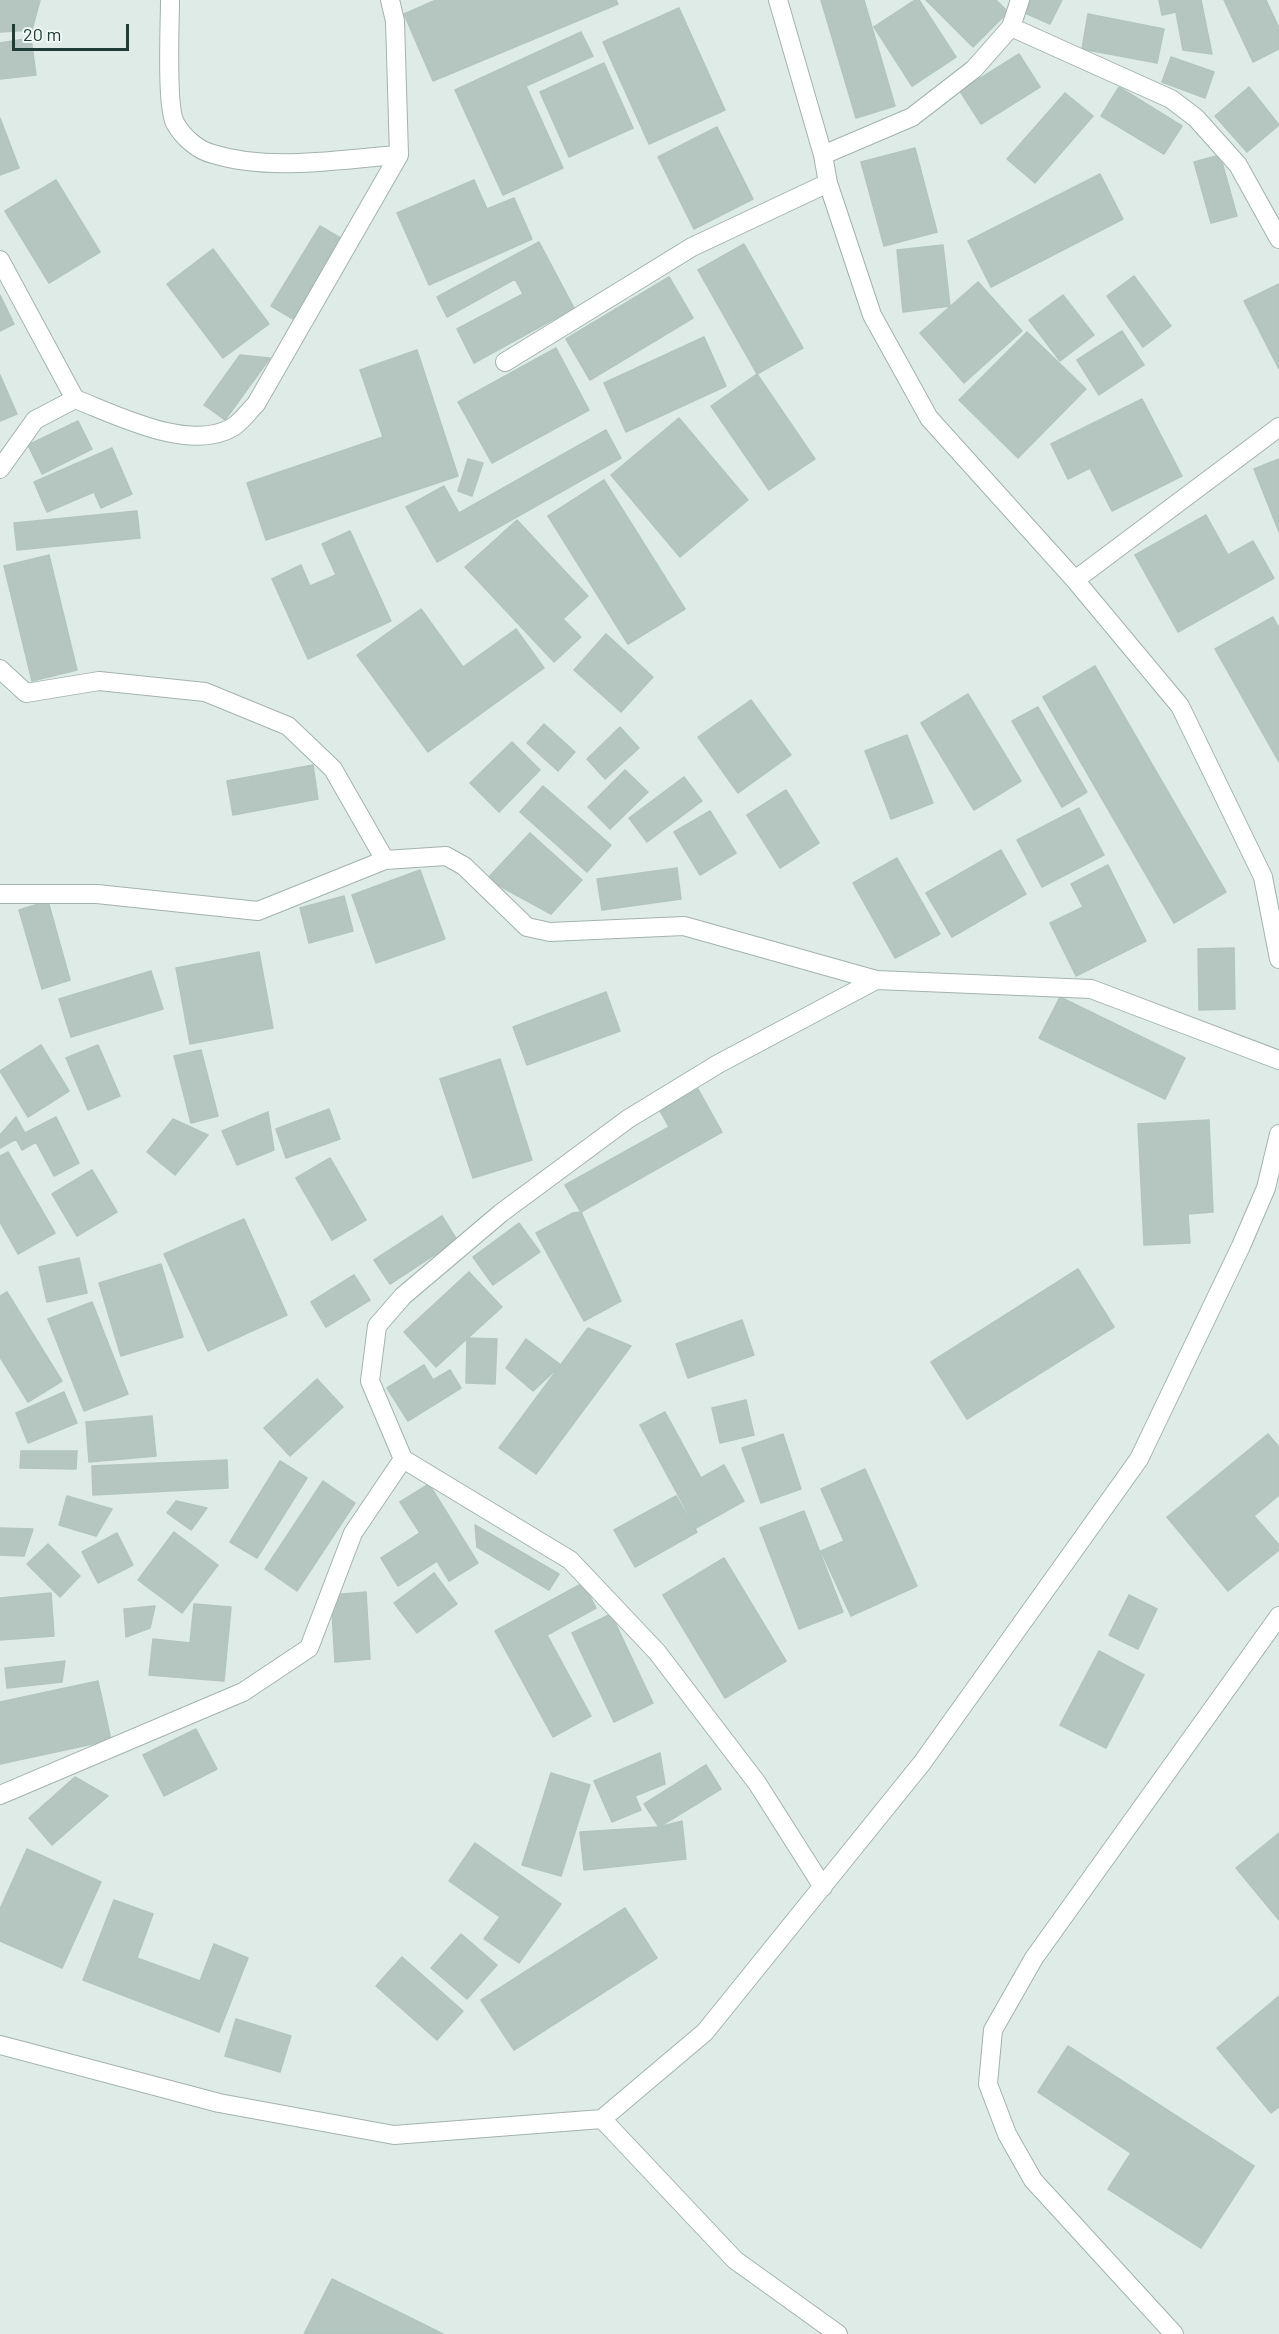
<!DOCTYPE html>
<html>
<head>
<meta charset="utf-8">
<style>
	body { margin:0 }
	#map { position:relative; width:1279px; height:2334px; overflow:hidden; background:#dfebe7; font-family:Barlow,sans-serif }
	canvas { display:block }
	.scale { position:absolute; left:12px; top:24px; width:117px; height:27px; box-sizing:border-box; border:3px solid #203c37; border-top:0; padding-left:8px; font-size:18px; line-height:21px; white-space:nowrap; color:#203c37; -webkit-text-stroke:4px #f0f8f5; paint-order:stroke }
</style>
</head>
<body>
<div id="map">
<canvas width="1279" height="2334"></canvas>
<div class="scale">20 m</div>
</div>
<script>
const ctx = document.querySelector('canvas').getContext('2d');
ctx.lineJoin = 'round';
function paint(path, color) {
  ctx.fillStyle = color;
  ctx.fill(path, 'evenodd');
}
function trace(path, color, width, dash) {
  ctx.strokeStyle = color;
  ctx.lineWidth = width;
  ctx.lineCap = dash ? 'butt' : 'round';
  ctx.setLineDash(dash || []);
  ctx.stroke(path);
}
const building = new Path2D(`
	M0,0H40L32,30L0,32Z
	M436,0H616L618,4L433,81L404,14Z
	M821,0H864L895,106L856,118Z
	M915,0H919L956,57L912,86L874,27Z
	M926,0H996L1008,12L973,47Z
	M1031,0H1062L1050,24L1025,13Z
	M1159,0H1201L1212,54L1183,50L1176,12L1162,15Z
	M1224,0H1266L1279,28V49L1253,62Z
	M679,8L725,110L649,144L603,42Z
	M1088,14L1164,29L1157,63L1082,49Z
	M581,32L593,56L526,86L563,168L503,195L455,90Z
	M31,38L36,75L0,79V43Z
	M1019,54L1040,87L981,124L960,91Z
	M1171,57L1214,72L1205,98L1162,82Z
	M604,63L633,128L569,157L540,92Z
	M1119,87L1182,126L1164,154L1101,116Z
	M1249,87L1279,125L1247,152L1215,116Z
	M1065,93L1093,116L1035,183L1007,159Z
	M0,118L19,168L0,175Z
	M717,127L753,199L694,229L658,157Z
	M915,148L937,232L884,246L861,162Z
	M1220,155L1237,216L1211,223L1194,162Z
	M1100,174L1123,219L991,287L968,241Z
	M56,180L100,252L49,283L5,211Z
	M474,180L487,209L514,198L532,239L429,285L397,213Z
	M320,226L342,239L293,319L271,306Z
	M539,242L574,308L474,363L457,329L523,294L515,279L447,317L437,297Z
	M744,244L803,348L757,374L698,270Z
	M943,245L950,306L903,312L897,250Z
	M213,249L269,324L223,358L167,284Z
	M1134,276L1171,326L1143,347L1107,296Z
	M669,277L693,318L590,380L566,339Z
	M978,282L1022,331L964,383L920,333Z
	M1279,284V369L1244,301Z
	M0,295L14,324L0,331Z
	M1063,295L1094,335L1060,361L1029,320Z
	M1122,331L1144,365L1099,395L1077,360Z
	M1027,332L1086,389L1018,458L959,400Z
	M704,337L726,386L626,432L604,383Z
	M556,348L589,410L492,463L458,402Z
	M417,350L458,476L266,540L247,483L383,437L360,370Z
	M240,355L270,358L225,420L204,405Z
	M757,374L815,459L769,490L711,406Z
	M0,375L17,414L0,421Z
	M1142,399L1182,476L1112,511L1090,468L1068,479L1051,444Z
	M679,418L748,500L680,557L611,475Z
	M78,421L92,449L42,474L28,445Z
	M606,430L621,458L437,562L406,507L444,486L459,513Z
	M112,448L132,494L101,508L94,492L47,512L34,482Z
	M468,459L483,463L472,496L458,491Z
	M1279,459V532L1254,469Z
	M604,480L685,609L628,644L548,516Z
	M137,511L140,538L17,550L14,523Z
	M1206,515L1228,555L1253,541L1274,578L1178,632L1135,555Z
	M517,520L588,596L563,619L581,637L554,662L465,567Z
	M350,531L391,621L308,659L272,579L301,565L310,586L336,575L322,544Z
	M49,555L77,670L32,681L4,566Z
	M421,609L463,667L516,629L544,668L428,752L357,655Z
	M1273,617L1279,628V762L1215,649Z
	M606,634L653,677L621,712L574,670Z
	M1095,666L1226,892L1174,923L1043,697Z
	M968,694L1021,781L974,810L921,723Z
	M751,700L791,755L738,793L698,737Z
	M1038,707L1087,792L1062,807L1012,721Z
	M544,724L575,752L558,771L527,743Z
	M620,727L639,748L605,779L587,759Z
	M907,735L933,803L891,819L865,751Z
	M512,742L540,770L499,812L470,783Z
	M313,765L318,799L233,815L227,781Z
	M625,770L648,792L610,829L588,807Z
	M684,777L702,801L647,842L629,818Z
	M543,786L611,845L587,872L520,812Z
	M786,790L819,843L780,868L747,815Z
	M1079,808L1104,855L1042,887L1017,840Z
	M710,811L736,853L700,875L674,832Z
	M530,833L582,880L551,914L487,879Z
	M1001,850L1026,894L952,937L926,893Z
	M897,858L940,934L895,958L853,883Z
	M1108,865L1146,941L1076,976L1050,923L1083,907L1071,884Z
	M677,868L681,899L602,910L597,879Z
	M420,870L445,939L376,963L352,895Z
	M344,896L353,931L309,943L300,908Z
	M48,901L70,980L42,989L19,910Z
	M1234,948L1235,1009L1199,1010L1198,949Z
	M259,952L273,1028L190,1044L176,968Z
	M151,971L163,1009L71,1037L59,999Z
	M606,992L620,1031L527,1065L513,1027Z
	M1060,997L1185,1058L1165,1099L1039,1038Z
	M41,1045L69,1091L28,1117L0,1071Z
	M98,1045L120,1096L88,1110L66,1058Z
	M201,1050L218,1116L191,1123L174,1056Z
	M500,1059L532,1160L473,1178L440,1079Z
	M698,1089L722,1132L581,1212L565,1185L669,1127L660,1111Z
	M329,1109L340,1139L286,1158L276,1129Z
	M268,1112L274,1150L237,1165L222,1131Z
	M16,1117L25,1133L56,1117L79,1163L54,1176L36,1142L22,1150L16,1139L0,1148V1135Z
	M173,1119L208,1135L175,1175L147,1152Z
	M1209,1120L1213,1212L1188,1214L1190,1243L1144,1245L1138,1124Z
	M8,1152L55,1233L18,1254L0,1222V1156Z
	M330,1158L366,1220L332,1240L296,1178Z
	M92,1170L117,1212L77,1236L52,1194Z
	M581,1212L621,1301L584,1321L536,1233L573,1213Z
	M442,1216L457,1240L390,1284L374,1260Z
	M244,1219L287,1315L208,1351L164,1254Z
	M519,1223L540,1252L493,1285L473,1257Z
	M79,1258L87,1293L47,1302L39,1267Z
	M161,1264L183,1337L121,1356L99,1283Z
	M1078,1269L1114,1327L967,1419L931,1362Z
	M469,1272L502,1307L436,1367L404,1332Z
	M354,1275L370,1300L326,1327L311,1302Z
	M7,1292L62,1381L28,1402L0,1357V1296Z
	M92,1302L128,1394L84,1411L48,1319Z
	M742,1320L754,1355L688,1378L676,1344Z
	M588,1328L631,1346L536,1474L499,1448Z
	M467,1338L497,1339L495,1384L466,1383Z
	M526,1339L561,1365L533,1391L506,1368Z
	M424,1365L433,1380L450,1370L461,1388L408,1421L387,1388Z
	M317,1379L343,1407L290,1456L264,1428Z
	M64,1392L77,1423L28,1443L16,1413Z
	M746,1400L754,1435L720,1443L712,1408Z
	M665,1412L701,1478L724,1465L744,1501L696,1528L640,1425Z
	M152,1416L156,1456L89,1462L86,1422Z
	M783,1434L801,1489L761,1503L742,1448Z
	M1268,1434L1279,1447V1495L1254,1516L1279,1545V1550L1228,1591L1167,1517Z
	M21,1451H77L76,1469L20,1468Z
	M227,1460L228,1488L93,1495L92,1466Z
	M280,1461L307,1478L257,1558L230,1542Z
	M865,1469L917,1586L851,1616L821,1551L844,1541L821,1489Z
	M323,1481L355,1503L297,1591L265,1569Z
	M429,1484L478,1563L449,1581L437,1561L398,1586L381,1558L420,1533L400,1502Z
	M67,1496L112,1509L96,1536L59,1525Z
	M676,1496L697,1532L635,1567L614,1530Z
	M176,1501L207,1508L191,1530L167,1513Z
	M804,1511L843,1612L799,1629L760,1528Z
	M475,1525L559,1574L549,1590L477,1547Z
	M0,1528L33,1529L24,1556L0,1555Z
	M174,1532L218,1565L182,1613L138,1580Z
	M117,1533L133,1565L98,1583L82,1552Z
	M48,1544L80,1576L60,1597L27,1564Z
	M724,1558L786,1661L725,1698L663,1595Z
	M434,1573L457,1604L417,1633L394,1603Z
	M583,1583L596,1608L547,1635L591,1716L553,1737L495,1631Z
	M366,1592L370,1659L335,1662L331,1595Z
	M51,1593L54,1636L0,1640V1598Z
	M1129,1595L1157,1609L1138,1649L1109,1635Z
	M194,1604L231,1607L224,1681L149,1675L153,1639L190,1643Z
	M155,1606L150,1628L126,1637L124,1609Z
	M611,1614L653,1703L614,1722L572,1633Z
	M1099,1651L1144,1675L1106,1748L1060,1725Z
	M65,1661L62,1682L7,1688L5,1668Z
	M98,1681L111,1740L0,1764V1702Z
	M196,1729L217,1769L164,1796L143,1755Z
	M660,1753L665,1784L635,1796L641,1810L612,1822L594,1781Z
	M706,1765L721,1789L659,1827L644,1804Z
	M551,1773L590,1785L561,1876L522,1865Z
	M75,1777L108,1796L52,1845L29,1818Z
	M682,1821L686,1859L584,1870L580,1832L659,1827Z
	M1279,1833V1920L1236,1868Z
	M475,1843L561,1904L519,1963L484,1939L500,1917L449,1881Z
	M27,1849L101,1882L62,1968L0,1941V1909Z
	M114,1900L153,1914L137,1958L200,1981L214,1944L248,1958L219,2032L83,1980Z
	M625,1908L657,1958L514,2050L481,2000Z
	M461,1934L497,1965L467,1999L431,1968Z
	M402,1957L463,2011L437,2040L376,1986Z
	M1279,1996V2107L1271,2113L1217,2048Z
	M236,2019L291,2036L280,2072L225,2056Z
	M1068,2046L1254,2166L1201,2248L1108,2189L1131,2153L1038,2092Z
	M332,2279L443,2334H304Z`);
paint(building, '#b5c6c1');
trace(building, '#b2c5bf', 1.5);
const minor = new Path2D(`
	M170,0C170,23 166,106 175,123C183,137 197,150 213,154C271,172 339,159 399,155
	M778,0L823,155L828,183L872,315L929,418L1075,580L1180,706L1263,877L1279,959
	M1011,27L1171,99L1196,118L1238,165L1279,239
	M823,155L912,117L974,69L1011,27L1020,0
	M0,260L75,399C117,415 190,453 233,427C241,422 249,411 256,404L399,155L395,21L390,0
	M505,362L692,247L828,183
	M0,469L35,420L75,399
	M1075,580L1279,427
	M0,669L26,693L99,681L205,692L288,726L333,769L385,860
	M0,894H97L258,911L385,860L446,856L464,866L527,927L550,932L684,926L876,980
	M403,1459L570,1560L657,1652L757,1783L823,1887
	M0,1795L243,1692L309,1648L353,1533L403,1459L370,1381L377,1326L403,1296L501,1213L628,1119L718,1064L876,980L1091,989L1279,1060
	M0,2045L219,2103L394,2135L602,2119L705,2032L922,1763L1139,1459L1241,1246L1266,1188L1279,1134
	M602,2119L735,2260L838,2334
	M1174,2334L1033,2180L1007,2134L988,2084L993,2030L1034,1958L1279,1616`);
trace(minor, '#a2b3af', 20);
trace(minor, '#fff', 18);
</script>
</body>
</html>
